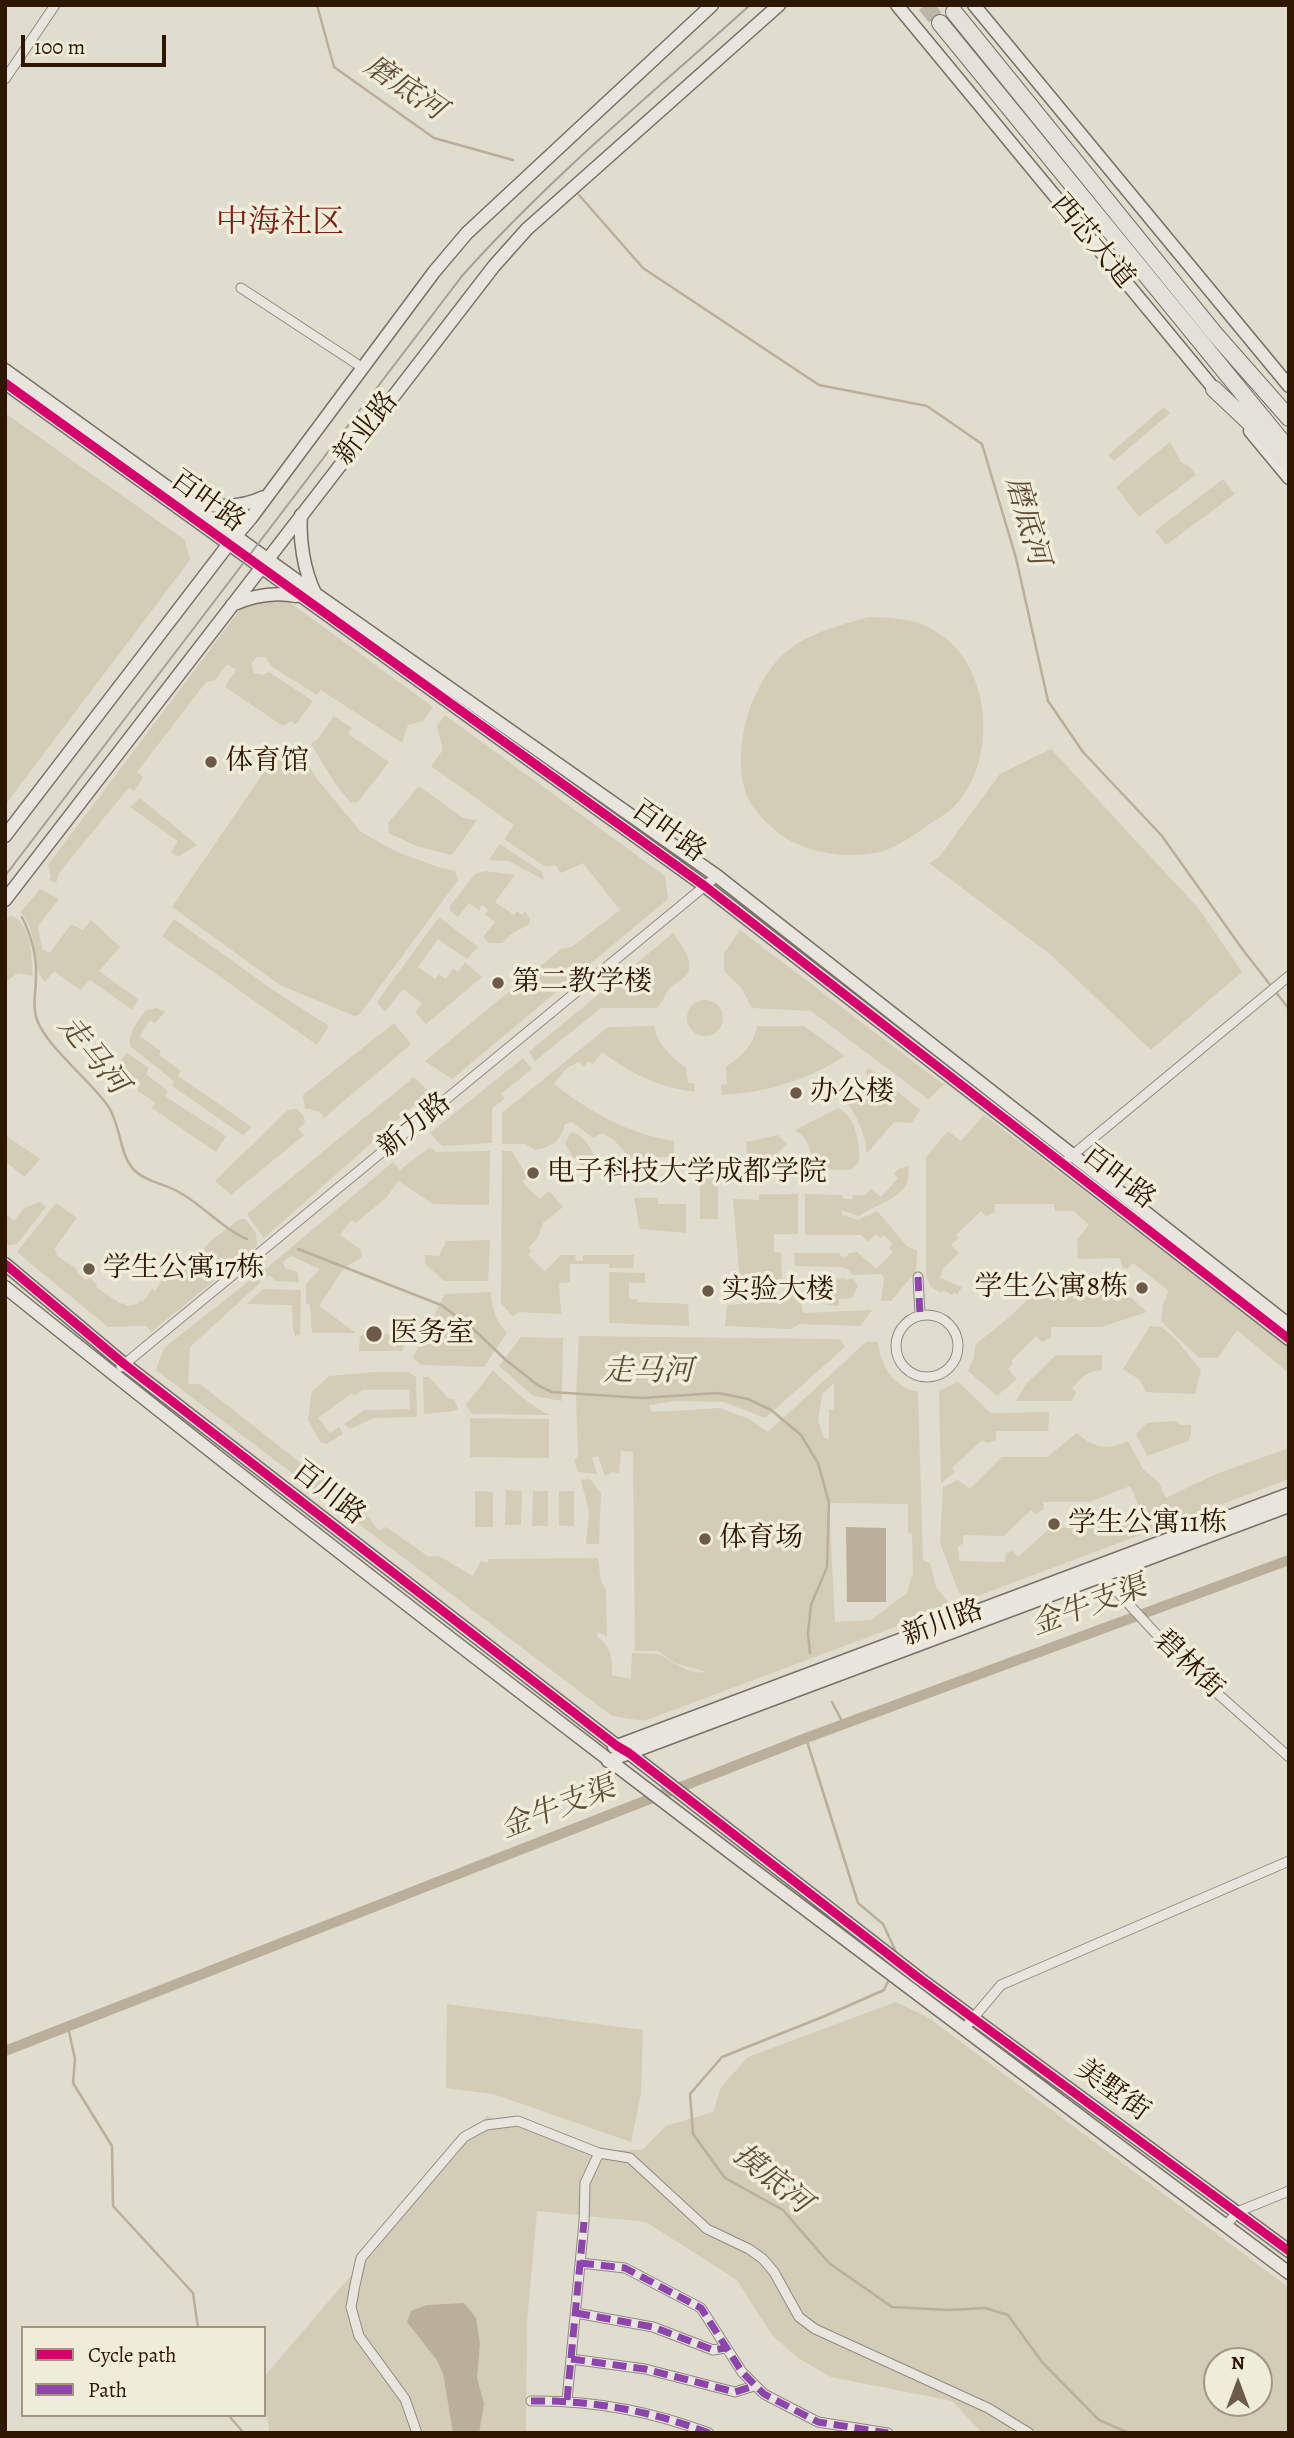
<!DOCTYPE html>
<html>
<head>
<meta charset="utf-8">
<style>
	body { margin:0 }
	#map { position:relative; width:1294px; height:2438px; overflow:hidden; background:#e0dcce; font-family:Alegreya,serif }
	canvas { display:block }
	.frame { position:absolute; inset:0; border:7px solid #2e1600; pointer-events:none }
	.legend { position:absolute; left:21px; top:2326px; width:245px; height:91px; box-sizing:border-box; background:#f0ecda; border:2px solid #a29683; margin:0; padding:9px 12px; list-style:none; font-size:21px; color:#2e1600 }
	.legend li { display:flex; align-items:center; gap:14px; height:35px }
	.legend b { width:35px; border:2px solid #a29683 }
	.north { position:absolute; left:1203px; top:2347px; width:70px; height:70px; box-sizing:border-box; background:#f0ecda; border:2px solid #a29683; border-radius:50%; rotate:0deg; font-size:19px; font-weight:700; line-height:28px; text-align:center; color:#2e1600 }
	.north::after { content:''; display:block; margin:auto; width:24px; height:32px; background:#6c5b48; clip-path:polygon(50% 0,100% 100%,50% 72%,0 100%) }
	.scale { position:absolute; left:21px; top:35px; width:145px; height:32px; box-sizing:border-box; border:4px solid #2e1600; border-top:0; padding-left:9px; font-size:21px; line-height:24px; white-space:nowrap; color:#2e1600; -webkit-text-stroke:5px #f0ecda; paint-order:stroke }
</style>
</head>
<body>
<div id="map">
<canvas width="1294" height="2438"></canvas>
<div class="frame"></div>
<ul class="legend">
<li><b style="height:9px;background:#d6006c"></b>Cycle path</li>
<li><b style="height:9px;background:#8e44ad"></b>Path</li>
</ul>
<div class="north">N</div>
<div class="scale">100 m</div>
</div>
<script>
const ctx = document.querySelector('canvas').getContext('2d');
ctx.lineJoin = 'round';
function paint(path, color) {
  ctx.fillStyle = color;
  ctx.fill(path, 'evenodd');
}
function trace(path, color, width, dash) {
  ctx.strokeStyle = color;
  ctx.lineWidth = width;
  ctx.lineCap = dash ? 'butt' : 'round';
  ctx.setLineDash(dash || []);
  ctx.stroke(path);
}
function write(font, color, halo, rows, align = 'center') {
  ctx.font = font + ' Alegreya,"Noto Serif SC",serif';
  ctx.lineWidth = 7;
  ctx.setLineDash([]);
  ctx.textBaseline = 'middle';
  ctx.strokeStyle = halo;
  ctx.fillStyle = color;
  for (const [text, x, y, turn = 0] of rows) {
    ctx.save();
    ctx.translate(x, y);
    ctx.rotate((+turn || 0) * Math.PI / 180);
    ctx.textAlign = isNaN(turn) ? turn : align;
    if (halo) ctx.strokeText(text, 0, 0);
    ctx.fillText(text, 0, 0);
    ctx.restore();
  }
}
paint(new Path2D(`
	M1164,407L1170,413L1114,461L1108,455Z
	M5,413L185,540L190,560L5,805Z
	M1170,442L1181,462L1190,467L1196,475L1139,517L1116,487Z
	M1223,479L1235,494L1166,545L1155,531Z
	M285,599L433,707L423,721L408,725L402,743L321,690L317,695L271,666L266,657H257L251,664L254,673L263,675L269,672L313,701L296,724L291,721L283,726L225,687L236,670L227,664L215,680L206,682L137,772L143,777L134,791L129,788L121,797L59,873L56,883L49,880L51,876L48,865L245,603Z
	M869,617C892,618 915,618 935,631C990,663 998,752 960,800C953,809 941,817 931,823C917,833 902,844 886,850C851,861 802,854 775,830C764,821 750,806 746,793C730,746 754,672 795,645C817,631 844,624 869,617Z
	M445,715L665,876L668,899L452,1079L425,1061L561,949L573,946L620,910L583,863L561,873L555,865L546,867L504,839L514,825L431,766L443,750L437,726Z
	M334,716L352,728L348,734L389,762L358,802L351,803L336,785L311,744L318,739Z
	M295,744L317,779L361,832L397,852L438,867L455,871L458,880L359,1015L354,1016L280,985L172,907L281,747Z
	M1051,749L1199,909L1242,972L1151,1050L1051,955L929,863L939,857L1000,774Z
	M419,786L463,818L477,820L452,855L416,846L389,833L388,823Z
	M140,798L197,845L178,857L171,852L178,841L130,807Z
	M500,844L542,872L544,880L509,861L489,860Z
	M485,871L515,875L495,902L514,915L517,911L522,915L525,911L530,919L529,924L510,935L502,943H489L483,937L495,922L485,914L488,910L482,905L479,910L469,903L458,917L450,911V906L475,874Z
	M40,889L59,899L38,926L42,949L50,953L71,924L83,930L91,920L120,947L99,971L138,999L132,1010L90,980L80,990L54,971L45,982C29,966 40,934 21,912Z
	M10,915C33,924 31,955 33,976L18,973L5,982V922Z
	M439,917L478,947L467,959L438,939L418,967L435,979L439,974L446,979L453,969L458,972L465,962L482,977L426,1024L415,1012L422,1003L403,989L385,1012L377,1002Z
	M174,919L273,990L329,1026L317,1045L162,936Z
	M740,930L944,1085L928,1099L811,1011L752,1008L742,989L724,971V953Z
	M673,933C681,945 700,966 682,979C677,983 674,984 669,989C664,996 663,1003 656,1008H601L535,1061L529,1052Z
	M687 1018a18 18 0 1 1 36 0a18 18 0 1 1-36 0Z
	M157,1008L165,1012L155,1023L150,1020L140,1036L161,1051L159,1055L181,1071L178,1076L252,1127L243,1135L172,1086L174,1081L131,1047C126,1034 139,1020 146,1010Z
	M394,1023L411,1044L324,1118L320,1112L305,1108L303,1095Z
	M654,1026C658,1046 671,1056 686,1068L688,1083L695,1084V1092C661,1088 629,1073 602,1052L593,1064L588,1061L584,1067L579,1062L567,1068L554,1084C590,1112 628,1134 674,1141V1157L630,1158L615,1141L602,1133L593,1138L572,1122L565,1124C560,1142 553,1146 535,1150L525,1144H502V1113L608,1027Z
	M757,1026H804L845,1056C805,1081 768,1092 722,1095L721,1085L727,1084L726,1067C743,1055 753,1046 757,1026Z
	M127,1053L149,1068L146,1074L168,1091L165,1096L226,1136L216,1152L152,1108L156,1103L137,1090L141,1083L116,1066Z
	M523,1058L532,1069L501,1094L505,1098L492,1109V1143L442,1146L430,1133Z
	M869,1068L920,1110L912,1123L894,1122L867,1153C865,1133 858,1119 847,1102L856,1089L870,1080L865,1072Z
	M414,1077L429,1092L264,1238L247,1214Z
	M838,1108C855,1115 861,1145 859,1162L851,1170L810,1169C812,1152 811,1140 795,1130Z
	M296,1109L303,1115L305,1123L298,1129L304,1135L231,1195L215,1181L288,1110Z
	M984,1115L1289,1347V1373L1237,1330L1218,1358H1199L1161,1321L1163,1303L1169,1291L1133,1263L1127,1269L1122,1266L1120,1258L1078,1259L1077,1240L1089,1225L1074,1211H1055L1054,1204H995V1212L986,1216L981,1211L956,1235L958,1238L951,1245L959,1253L943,1268L940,1278L962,1287L957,1295L954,1292L952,1295L944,1290L941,1293L931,1287L926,1276V1157L948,1131L961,1141Z
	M571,1132C584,1135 591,1147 595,1159L586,1170L573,1157L565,1143Z
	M5,1135L40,1159L24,1177L5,1161Z
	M778,1135L787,1144L778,1153L787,1166L748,1168L746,1142Z
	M430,1147L436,1152L490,1151L489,1205L433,1204L398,1181L387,1197L356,1223L351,1220L340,1235L361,1250L362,1257L344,1268L319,1306L356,1333H312L310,1305L306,1303V1284L320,1269L291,1256L283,1262L285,1268L297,1272L299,1282L276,1281L269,1275L266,1278L261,1273L393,1162L400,1170Z
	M502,1151H512L527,1177L522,1182L540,1199L549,1191L563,1207L543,1223L537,1239L528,1248L531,1251L528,1255L545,1271L561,1255H575L576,1261H583V1255H634L633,1268H609V1264H570V1282L559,1283L561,1314L518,1312L513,1317L501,1303Z
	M909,1166C908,1171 909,1179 907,1183C898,1201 874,1205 859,1216L841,1210L842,1215L858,1220L877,1211L907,1246L917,1251L916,1271L891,1301H881L884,1277L881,1274L852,1275L849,1270L841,1267L795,1266L794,1253H839L842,1257L848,1256V1253L857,1252L876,1269L893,1252L890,1248L892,1243L884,1235L880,1238L876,1234L868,1242L861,1235H805V1194L842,1195L844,1199H852L853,1195H865L871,1189L881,1197L898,1178L894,1174L898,1169Z
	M718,1178V1219H700V1179Z
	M759,1194H798V1234H774V1252L781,1253L782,1282H740L733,1199L759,1200Z
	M634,1198H658V1204H686V1233L640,1229Z
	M40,1202L46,1207L17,1244L8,1245L5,1243V1213L14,1221L24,1208Z
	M56,1203L77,1218L54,1249L57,1253L56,1255L77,1269V1272L85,1280L90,1278L97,1284L96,1287L121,1304L123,1303L127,1306L137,1304L140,1300L143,1302L152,1289L155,1291L166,1274L172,1278L188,1259L192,1262L195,1257L198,1259L209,1242L240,1219H245L256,1233L257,1246L151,1332L146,1326L108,1327L17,1252Z
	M490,1240L488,1281H444L425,1264V1255L439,1256L446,1241Z
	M609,1272L645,1273V1283H629V1299H636L638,1302L688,1304L689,1326L609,1323Z
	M254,1277L261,1282L190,1347L188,1384H200L367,1515L379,1531L386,1527L429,1557L439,1556L473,1576L481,1561L487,1563L489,1559L598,1558L601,1581L606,1591L607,1637L598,1632L597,1637C611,1646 613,1659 612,1675L631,1679L632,1653C640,1654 652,1652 660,1655C676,1663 688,1675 707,1672L675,1663L658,1651H635L633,1452L621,1451L619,1473L612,1472L605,1476L598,1456L592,1457L597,1474L578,1472L574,1460L578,1456L576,1396L579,1336L840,1339L845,1347L765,1418L724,1402L676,1401L649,1405L652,1412L720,1408L749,1419L768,1432L866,1342H878C881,1367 893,1386 918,1392L923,1560L930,1563L936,1587L948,1602L946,1608L644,1721L612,1716L156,1370L164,1348ZM834,1383V1409L829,1410V1439L824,1438L818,1421L822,1394ZM829,1503L908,1504V1533L912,1534L913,1577H911L907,1593L871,1620L835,1622Z
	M845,1278V1280L853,1278L858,1286L852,1298L839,1299V1306L825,1305L830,1303V1299L820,1300L811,1293V1281Z
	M1116,1285L1147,1312L1101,1327H1051V1337L1042,1342L1036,1336L1011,1361L1013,1364L1008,1369L1017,1379L997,1396L968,1371L974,1358L976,1344L1012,1315L1041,1286Z
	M263,1289L301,1290L300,1335L295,1336L293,1329L292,1305L247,1304Z
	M798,1290L803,1313L872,1310L860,1326L800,1324L791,1329L725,1326L727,1305L787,1300Z
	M491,1292C492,1309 496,1321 507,1333L484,1367L421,1365L413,1358L445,1294Z
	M1150,1326L1162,1327L1178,1342L1201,1370L1195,1394L1146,1392L1140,1380L1123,1369Z
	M409,1333L402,1351H359L360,1337L362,1335Z
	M521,1337L563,1338L562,1401L533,1396L499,1366Z
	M1056,1355H1102V1370C1088,1371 1079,1378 1072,1389L1076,1392L1072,1401H1016L1026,1384Z
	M493,1370C511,1388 527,1404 550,1415L472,1414L466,1405Z
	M375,1372H408L416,1377L417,1417L374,1418L350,1429L344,1424L364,1410L410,1409L409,1390H362L355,1396L352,1393L318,1418L330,1433L339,1427L343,1434L327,1444L320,1442L308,1420L312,1392L329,1376Z
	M423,1377H429L449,1399H454L458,1409L454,1411L424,1414Z
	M958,1382L991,1413L1049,1412L1048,1431H996V1440L988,1443L982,1440L952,1468L955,1472L941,1483L939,1391Z
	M470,1418L549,1419V1458L470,1457Z
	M1176,1421L1180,1425H1191V1435L1188,1441L1147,1456L1136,1434L1147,1423Z
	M1077,1433C1093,1448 1108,1451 1128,1441L1143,1469L1159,1483L1166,1498L1216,1474L1289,1448V1479L967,1600L959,1593L940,1543L943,1487L958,1480L970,1489L1002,1457H1047ZM1130,1486L1141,1511L1102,1528L1097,1519L1091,1521V1527L1050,1528L1018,1557L1013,1551L1006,1553L1005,1562L959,1561L958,1546L963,1544V1535L1004,1536L1031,1510L1035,1514L1044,1509L1043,1502H1089Z
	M590,1479L601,1493L599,1544H586L589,1512L581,1480Z
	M506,1490L522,1491L521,1525H505Z
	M475,1491L493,1492V1527H475Z
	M533,1491H548V1526H532Z
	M559,1491H574V1526H559Z
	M896,2002L929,2018L1289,2288V2433H982L952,2401L831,2377L798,2358L772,2335L737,2280L646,2222L537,2211L527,2321L526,2433H270L264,2401V2377L487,2116L589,2150H642L666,2126L713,2112L721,2087L748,2057ZM1217,2361H1259V2403H1217Z
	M447,2004L643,2030L641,2094L631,2142L493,2094L446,2088Z`), '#d3ccb7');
paint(new Path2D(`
	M846,1527L886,1528V1602H847Z
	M464,2303L476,2318L480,2344L477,2378L484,2404L479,2433H453L443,2373L436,2359L407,2322L411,2311L427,2305Z`), '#baaf9a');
trace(new Path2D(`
	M317,5L334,67L434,138L513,160
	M579,195L643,268L819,385L927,406L982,444L1016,558L1048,701L1083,752L1162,836L1243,950L1289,1009
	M22,917C32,937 37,956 36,978C36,993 32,1006 37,1020C47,1047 91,1081 108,1106C121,1125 119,1154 134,1170C146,1182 163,1183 177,1191C202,1204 221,1228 247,1239
	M298,1249L441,1305L470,1326L507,1361L539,1386L552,1392L642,1398L718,1393L748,1399L771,1410L801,1435L818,1463L829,1503L827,1567L811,1605L808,1633L810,1653
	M832,1702L844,1725
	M806,1738L858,1903L883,1924L897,1954
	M889,1979L884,1990L825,2016L722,2057L690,2094L693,2134L725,2178L783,2210L829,2263L892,2307L949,2310L985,2308L1008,2315L1042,2362L1099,2420L1129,2433
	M68,2027L75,2059L73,2083L112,2146L113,2206L193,2293L198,2328
	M228,2415L244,2433`), '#baaf9a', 2.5);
trace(new Path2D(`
	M5,2051L806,1738L1289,1560`), '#baaf9a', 10);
trace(new Path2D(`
	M925,5L940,23`), '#bcb4a5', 16, [16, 8]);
const street = new Path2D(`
	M5,79L55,5
	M241,288L363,368
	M1069,1158L1289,976
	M918,1277L920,1315
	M896 1346a31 31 0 1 1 62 0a31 31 0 1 1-62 0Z
	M121,1367L717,876
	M1100,1573L1182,1662L1289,1757
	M964,2029L1001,1985L1289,1861
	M1226,2226L1237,2212L1289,2191
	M580,2263L625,2268L701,2308L742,2372L764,2394L818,2422L888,2433
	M576,2313L653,2327L713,2350L726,2348
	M571,2359L645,2369L735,2392L754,2386
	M567,2400L584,2222L585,2183L599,2153L630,2158L707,2229L749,2249L763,2259L774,2272L799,2317L815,2329L988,2408L1029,2433
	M531,2401C593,2400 651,2411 709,2433
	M417,2433L405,2399L359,2336L351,2307L355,2285L361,2258L464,2137L486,2125L518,2121L599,2153`);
const secondary = new Path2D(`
	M897,5L1220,396
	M974,5L1289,386
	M5,370L306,587L717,876L1289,1325
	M5,383L706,887L1289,1339
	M1250,431L1289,478
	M193,502C217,508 241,508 264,497
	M301,515C299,540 304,571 315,593
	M232,605C252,596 275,592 296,596
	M5,836L228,545L251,518L434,272L467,233L712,5
	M5,900L494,266L527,229L779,5
	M5,1264L124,1364L617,1746L629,1753L920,1979L1289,2251
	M5,1287C425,1626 857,1949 1289,2273
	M614,1747L1289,1494
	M608,1761L1289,1506`);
const highway = new Path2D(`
	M954,12L1215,334L1289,418
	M940,23L1289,450
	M1214,389L1269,441L1289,465`);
trace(street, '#908b80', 11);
trace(secondary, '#767065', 15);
trace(highway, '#767065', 18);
trace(street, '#e8e5de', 9);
trace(secondary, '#e8e5de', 12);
trace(highway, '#e3e1d9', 16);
trace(new Path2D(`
	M5,876L462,276C549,178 653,93 750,5`), '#a39f97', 2);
trace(new Path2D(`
	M918,1277L920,1315
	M580,2263L625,2268L701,2308L742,2372L764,2394L818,2422L888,2433
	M576,2313L653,2327L713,2350L726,2348
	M571,2359L645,2369L735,2392L754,2386
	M567,2400L584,2222
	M531,2401C593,2400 651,2411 709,2433`), '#8e44ad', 7, [14, 7]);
trace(new Path2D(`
	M5,383L706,887L1289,1339
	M5,1264L124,1364L617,1746L629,1753L920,1979L1289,2251`), '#d6006c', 9);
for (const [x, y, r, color] of [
	[211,762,7,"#6c5b48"],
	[498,983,7,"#6c5b48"],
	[796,1093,7,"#6c5b48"],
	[533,1173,7,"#6c5b48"],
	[89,1269,7,"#6c5b48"],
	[1142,1288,7,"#6c5b48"],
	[708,1291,7,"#6c5b48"],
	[374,1334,9,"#6c5b48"],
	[1054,1524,7,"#6c5b48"],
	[705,1539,7,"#6c5b48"]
]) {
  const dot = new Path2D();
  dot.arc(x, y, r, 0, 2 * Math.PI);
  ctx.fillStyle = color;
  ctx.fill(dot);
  trace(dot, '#f0ecda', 2.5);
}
write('28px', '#2e1600', '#f0ecda', [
	["西芯大道",1092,242,50],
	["新业路",367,429,-52],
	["百叶路",207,502,36],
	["百叶路",668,832,36],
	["新力路",415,1126,-39],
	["百叶路",1118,1178,38],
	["百川路",328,1494,38],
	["新川路",943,1624,-20],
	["碧林街",1188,1665,44],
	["美墅街",1112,2091,36]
]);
write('28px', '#2e1600', '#f0ecda', [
	["体育馆",225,762],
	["第二教学楼",512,983],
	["办公楼",810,1093],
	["电子科技大学成都学院",547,1173],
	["学生公寓17栋",103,1269],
	["学生公寓8栋",1128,1288,"right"],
	["实验大楼",722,1291],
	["医务室",390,1334],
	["学生公寓11栋",1068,1524],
	["体育场",719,1539]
], 'left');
write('italic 30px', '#5f4c34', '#f0ecda', [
	["磨底河",404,89,34],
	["磨底河",1026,521,74],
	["走马河",92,1056,51],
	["走马河",648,1373],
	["金牛支渠",1089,1607,-20],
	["金牛支渠",558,1809,-21],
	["摸底河",771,2180,39]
]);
write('32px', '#7a1f14', '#f0ecda', [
	["中海社区",280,224]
]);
</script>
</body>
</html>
